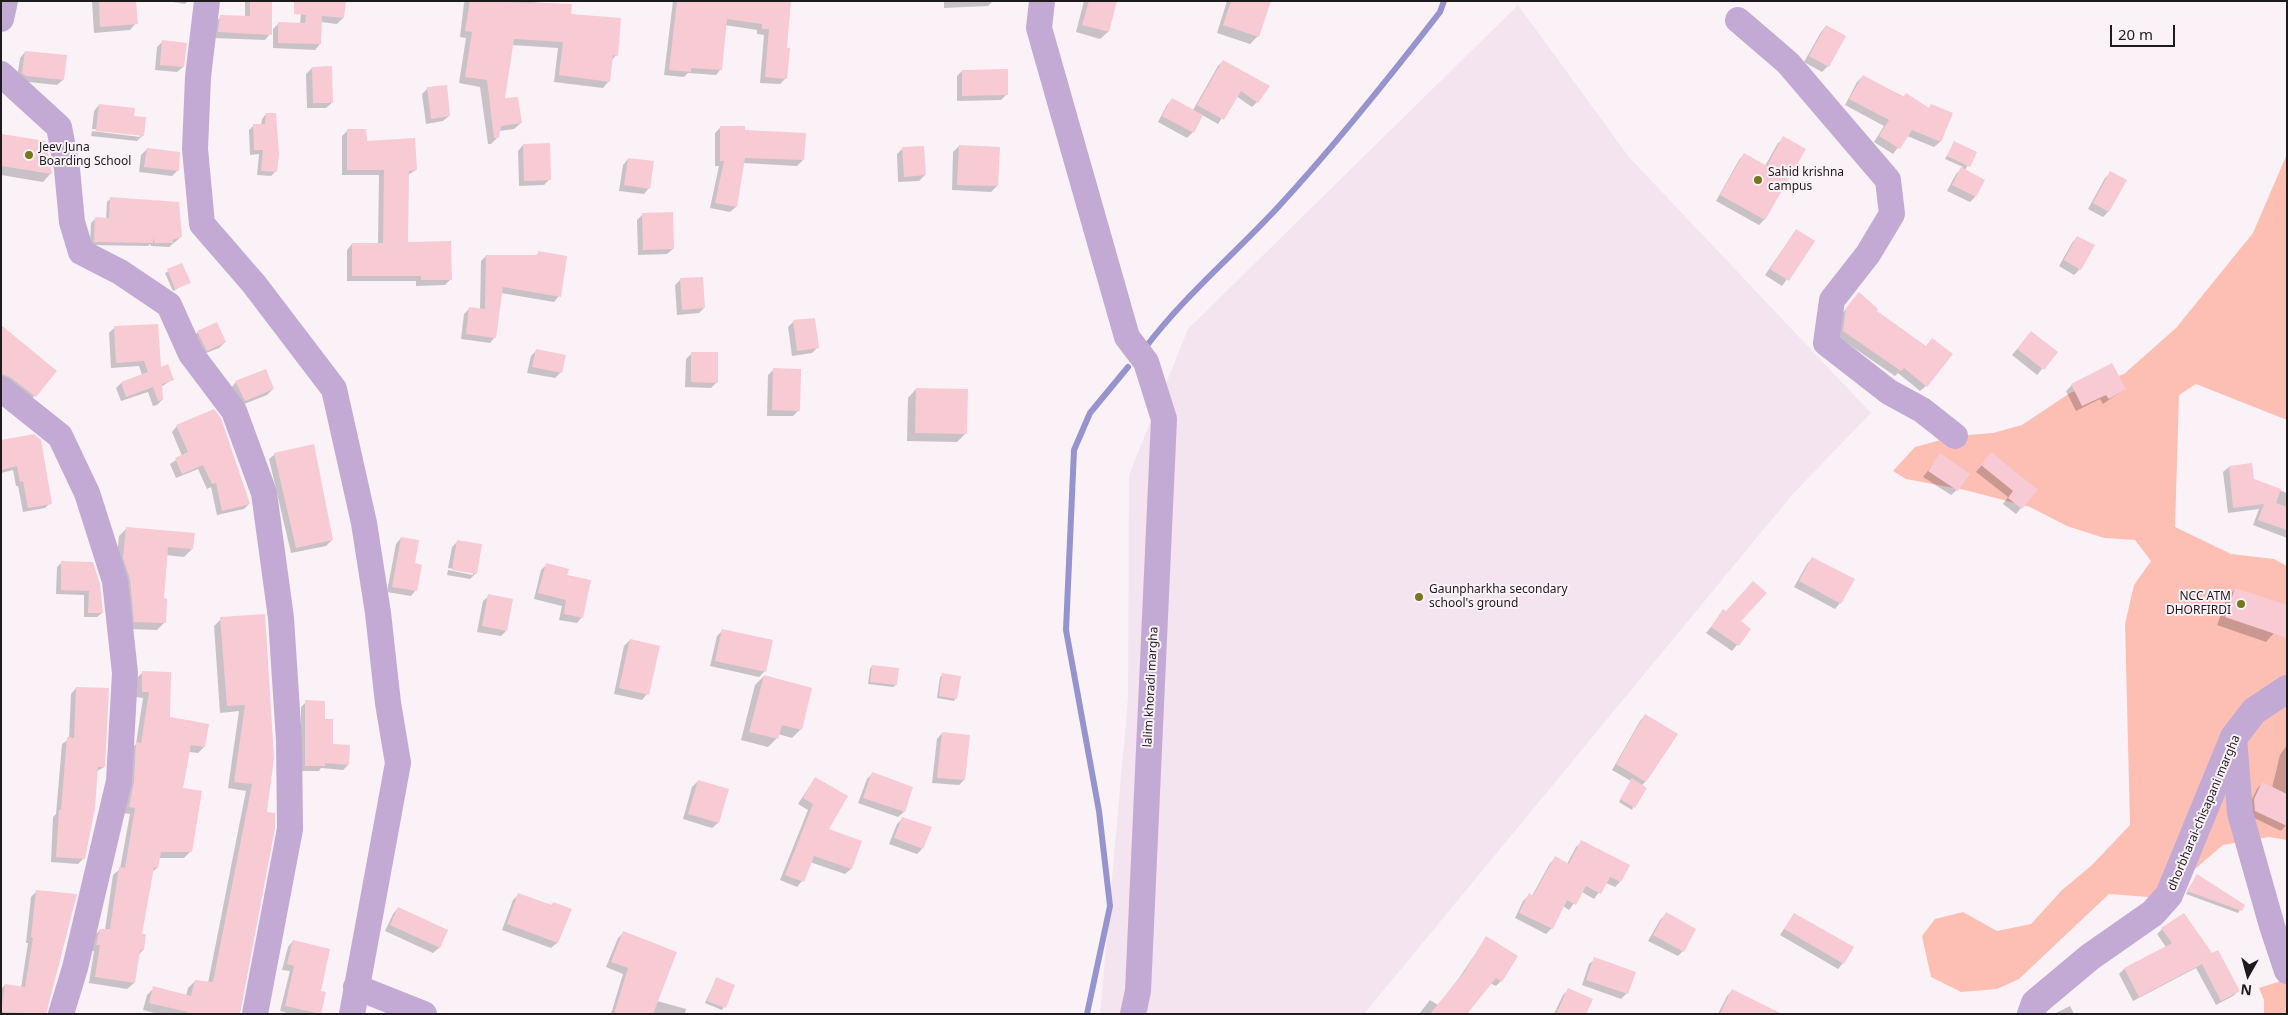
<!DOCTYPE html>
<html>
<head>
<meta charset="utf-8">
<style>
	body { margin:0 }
	#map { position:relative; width:2288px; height:1015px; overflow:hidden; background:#fbf2f8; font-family:"Noto Sans",sans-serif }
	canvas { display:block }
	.frame { position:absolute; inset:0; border:2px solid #1e1b1d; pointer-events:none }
	.north { position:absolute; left:2223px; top:950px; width:50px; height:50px; -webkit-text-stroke:4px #fbf2f8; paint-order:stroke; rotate:187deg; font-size:14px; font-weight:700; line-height:20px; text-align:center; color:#1e1b1d }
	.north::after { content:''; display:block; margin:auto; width:18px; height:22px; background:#1e1b1d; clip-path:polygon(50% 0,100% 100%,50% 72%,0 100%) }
	.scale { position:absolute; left:2110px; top:25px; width:65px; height:22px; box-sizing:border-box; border:2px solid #1e1b1d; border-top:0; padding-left:6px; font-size:15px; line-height:18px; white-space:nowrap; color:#1e1b1d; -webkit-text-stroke:4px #fbf2f8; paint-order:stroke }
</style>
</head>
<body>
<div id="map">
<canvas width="2288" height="1015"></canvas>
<div class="frame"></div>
<div class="north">N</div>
<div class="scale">20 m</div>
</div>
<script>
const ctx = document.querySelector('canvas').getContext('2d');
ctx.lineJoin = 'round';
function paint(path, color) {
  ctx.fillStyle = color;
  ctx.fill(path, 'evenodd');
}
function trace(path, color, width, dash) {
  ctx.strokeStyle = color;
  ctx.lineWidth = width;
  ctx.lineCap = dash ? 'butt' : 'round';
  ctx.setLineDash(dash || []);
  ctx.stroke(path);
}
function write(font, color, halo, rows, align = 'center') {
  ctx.font = font + ' "Noto Sans",sans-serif';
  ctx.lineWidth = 4;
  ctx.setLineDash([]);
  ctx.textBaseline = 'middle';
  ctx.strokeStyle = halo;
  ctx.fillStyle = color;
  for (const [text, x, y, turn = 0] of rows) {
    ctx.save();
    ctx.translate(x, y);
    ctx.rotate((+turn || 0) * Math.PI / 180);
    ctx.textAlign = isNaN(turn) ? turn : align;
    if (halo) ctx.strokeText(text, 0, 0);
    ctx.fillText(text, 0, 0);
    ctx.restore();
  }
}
paint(new Path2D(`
	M1518,5L1629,157L1871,413L1792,495L1364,1014H1100L1128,698L1129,475L1188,329Z`), '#f4e4ef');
paint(new Path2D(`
	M2287,154V420L2196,384L2179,395L2175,527L2231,554L2274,559L2287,566V840L2269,837L2223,845L2161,898L2109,894L2019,979L1997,989L1961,992L1931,977L1922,936L1935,919L1963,912L1997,931L2031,924L2062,890L2091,866L2130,825L2125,624L2134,585L2151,561L2135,540L2104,538L2067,526L2030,507L1965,490L1906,479L1893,471L1915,447L1955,436L1993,433L2022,425L2070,393L2124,374L2176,328L2253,233Z
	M2287,979V1014H2264V1000L2259,988Z`), '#fdbfb4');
paint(new Path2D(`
	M92,1H135L136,23L130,30L94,33Z
	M167,1H188L185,4Z
	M245,1H270V34L265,40L213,38L215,22L221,17L245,18Z
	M302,1H345L343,18L337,24L321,22L320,44L315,50L273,48V29L279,23L300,24Z
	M466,1H517L571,5L570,15L616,55L612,60L609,81L603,88L554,82L558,48L512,45L504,100L521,123L514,129L499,131L498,137L491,144H488L480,87L459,83L466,38L460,37L464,3Z
	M673,1H790L785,49L786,78L780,84L760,83L764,35L757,34V30L725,25L721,69L716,75L688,73L684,77L664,75Z
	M944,1H993L988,6L944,8Z
	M1084,1H1116L1108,32L1100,39L1076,32Z
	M1227,1H1269L1258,36L1250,44L1217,33Z
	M1826,26L1845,36L1828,66L1822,72L1804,62L1821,32Z
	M163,41L183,67L177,72L155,70L157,47Z
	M25,52L63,80L57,85L20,81L17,79L20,58Z
	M1223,61L1257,102L1252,107L1236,96L1218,124L1202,115L1193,132L1187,138L1158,122L1167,105L1172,99L1193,110L1218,66Z
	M312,68L332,103L326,108H307L306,74Z
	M962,71L1007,94L1001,100L957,101V76Z
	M1863,76L1928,109L1931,105L1952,114L1940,142L1934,147L1907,136L1893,154L1874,142L1884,126L1845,105L1857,82Z
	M428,88L449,116L443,121L426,124L422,94Z
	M99,105L133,117L143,135L137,141L91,136L92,131L140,137V134L92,129L94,111Z
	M266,114L276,171L271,176L257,175L259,154L250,155L249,130L254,125H261L262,119Z
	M721,127L744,131L803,160L797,166L743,163L736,207L730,212L710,208L719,166H715V133Z
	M347,131L416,170L408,175L407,243L450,280L445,285L416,286V281H347V250L352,244H378L379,175H342V136Z
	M1,135L51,173L43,182L1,175Z
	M1784,138L1764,220L1759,225L1716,201L1739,160L1744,154L1765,166L1778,143Z
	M1954,143L1975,153L1965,170L1975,197L1970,202L1947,191L1956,174L1963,167L1945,159Z
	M523,145L549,180L544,185L519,186L518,151Z
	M959,146L997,186L991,192L952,190L953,152Z
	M147,149L178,170L172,176L139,172L141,155Z
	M902,149L925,175L919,181L898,182L897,154Z
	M628,159L649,188L644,194L619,191L623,165Z
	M2111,173L2108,212L2103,217L2088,209L2105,178Z
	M111,198L181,237L169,247L151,246L150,244L148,246L90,245L91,223L95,219H106L107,202Z
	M642,215L673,249L667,254L638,255L637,220Z
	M1796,230L1814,242L1782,286L1765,275Z
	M2077,237L2080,269L2074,275L2059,266L2072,243Z
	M539,253L559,296L554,302L501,293L495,337L490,343L461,339L464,314L470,308L480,309L481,261L486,256H535Z
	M182,264L189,282L173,291L165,273Z
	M680,280L704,308L699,313L677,315L675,285Z
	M1853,300L1875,311L1926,386L1920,391L1898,373L1895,376L1838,337L1841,315Z
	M794,321L818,347L812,353L792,356L788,327Z
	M114,328L173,379L161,387L162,400L157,405L153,406L148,392L121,401L116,388L121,383L142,375L139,366L111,368L109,333Z
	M1,331L56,371L27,404L1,384Z
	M198,332L225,342L219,348L201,355L192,337Z
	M2026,338L2056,352L2037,375L2012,355Z
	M537,350L561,372L555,378L527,373L531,356Z
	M692,353L717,382L711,388L685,387L686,359Z
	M773,370L799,410L793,416H767L768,375Z
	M236,382L273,389L267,395L239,406L231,388Z
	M2072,385L2125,389L2103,404L2100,399L2076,411L2066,391Z
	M916,389L966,433L957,442L907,441L908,398Z
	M177,426L249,504L244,509L217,515L211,487L207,489L198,469L176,478L170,464L182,456L172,432Z
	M1,445L50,503L45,508L23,512L18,486H16L13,470L1,473Z
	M275,454L332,540L326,546L291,553L269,459Z
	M1940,455L1957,490L1951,495L1923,477Z
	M1986,460L2036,490L2016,514L2003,504L2008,497L1976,472Z
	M2229,467L2253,480L2287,493V538L2253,525L2259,509L2228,513L2223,472Z
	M127,528L192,549L184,557L166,555L163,600L165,622L157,630L127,629L116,566L119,536Z
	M401,538L413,564L416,590L411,596L387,592L396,544Z
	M458,541L476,573L470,579L447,575L448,570L473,575V572L448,568L452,547Z
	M1812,558L1840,603L1835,609L1794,587L1807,564Z
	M62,562L92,563L102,613L97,617H84V595L56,594L57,567Z
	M547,564L582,617L577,623L559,620L562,606L534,599L541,570Z
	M2235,589L2274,633L2266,642L2217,625L2227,598Z
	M489,596L506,631L501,636L477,632L483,601Z
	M1724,611L1750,629L1732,651L1706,633Z
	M264,615L239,1014H158L143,1010L147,995L154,988L186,996L188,988L195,981L208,983L246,791L228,788L239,711L220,713L214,626L221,619Z
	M723,630L765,671L759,677L710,666L717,636Z
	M630,640L647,694L642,700L614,694L624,646Z
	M872,666L896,685L893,687L868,684L870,669Z
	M143,672L168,718L204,747L198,753L189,752L182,789L191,851L184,858H159L157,868L151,873L141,935L143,950L138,955L134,983L127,989L89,983L94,951H90L94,936L100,930H105L113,875L120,869L130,814L123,813L130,750L136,744L143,698L136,697V679Z
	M943,674L956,698L954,701L937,698L940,677Z
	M764,676L801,729L792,738L778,734L777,738L768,747L741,740L755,685Z
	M76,688L104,767L96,772L84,858L78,864L51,862L53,817L56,814L62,744L69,739L71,694Z
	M306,702L324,720L331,745L348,765L343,770L321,768L319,771H301V707Z
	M1645,715V782L1641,786L1632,810L1619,802L1631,781L1612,770L1640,721Z
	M942,733L964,780L959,785L932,783L937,739Z
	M2287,745V824L2281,831L2250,816L2249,805L2257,789L2262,783L2272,788L2280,755Z
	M872,774L904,812L898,817L858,803L867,779Z
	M815,778L827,830L860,842L851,869L845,874L810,862L802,881L797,887L780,880L808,810L798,804Z
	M698,781L718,823L712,828L683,819L692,787Z
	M903,818L922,849L917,854L889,844L897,824Z
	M1582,842L1620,882L1615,887L1606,883L1594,899L1582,892L1569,910L1563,906L1552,928L1546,934L1515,918L1523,901L1529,895L1532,896L1550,863L1555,858L1567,864L1576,847Z
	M2195,878L2240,910L2238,913L2186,894Z
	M37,891L75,895L59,964L50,989L46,1014H1V989L5,985L21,988L28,943H26L31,897Z
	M519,894L551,906L553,903L570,910L557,943L551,948L502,930L513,900Z
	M398,908L447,931L439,948L433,953L385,931L393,914Z
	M1666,914L1683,951L1678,956L1648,941L1660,920Z
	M1794,914L1843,963L1838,969L1780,935Z
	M2162,929L2212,955L2239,991L2233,996L2216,1005L2196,968L2133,1001L2119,974L2124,969L2166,947L2157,934Z
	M623,933L657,1001L686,1009L685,1014H611L623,974L606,967L618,938Z
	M1486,938L1501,981L1496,986L1490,983L1465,1014H1419L1430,1000L1438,1005L1459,978Z
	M293,941L320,992V1014H290L280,1011L290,971L282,970L288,947Z
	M1595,959L1627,993L1621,999L1582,985L1589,964Z
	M716,979L734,986L722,1010L705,1003Z
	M1569,989L1584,1014H1554L1563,995Z
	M1732,991L1753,1014H1718L1727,996Z
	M2070,1006L2074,1014H2054Z`), '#0003');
trace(new Path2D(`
	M1145,348C1185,295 1236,253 1280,205C1337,143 1389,78 1440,12L1444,1
	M1087,1014L1110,906L1099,811L1066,630L1074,450L1090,413L1128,367`), '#9594cf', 6);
paint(new Path2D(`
	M99,1H136L138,24L100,27Z
	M250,1H272V35L218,32L220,15L250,16Z
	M294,1H346L344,18L322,16L321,44L278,43V22L305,23L306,15L294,14Z
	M470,1L572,4L571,14L621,18L618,56L613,55L610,82L559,75L563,42L514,39L505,98L518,97L522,123L501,126L499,138H494L487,80L465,77L472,32L465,31Z
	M677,1H791L787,48H790L787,79L765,77L769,29H762V24L727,19L722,70L691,68V72L669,70Z
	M1089,1H1117L1109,32L1082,25Z
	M1231,1H1271L1259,37L1223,25Z
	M1826,25L1846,36L1829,67L1809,56Z
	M162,40L187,43L184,67L160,65Z
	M25,51L67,55L64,80L26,76L22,73Z
	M1223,60L1270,86L1258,103L1241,91L1224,120L1197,105Z
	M332,66L333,103H313L312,67Z
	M1008,69V95L962,96V70Z
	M1863,75L1903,97L1906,93L1929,108L1931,104L1953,113L1941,142L1912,130L1900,149L1879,136L1889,120L1849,99Z
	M447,85L450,116L431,119L427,87Z
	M1172,98L1203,115L1194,133L1162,116Z
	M99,104L135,108L134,116L146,117L144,136L96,131Z
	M266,113H276L279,154L277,172L261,171L263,150H254L253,124H265Z
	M720,126H745V130L806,133L804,160L745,158L737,207L715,203L724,161H720Z
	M347,129H366L367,141L415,138L417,170L409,171L408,242L451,241L452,280H421V276H352V243H383L384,170H347Z
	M1,134L46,141L52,174L1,166Z
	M1783,136L1806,149L1765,220L1720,195L1744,153L1767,166Z
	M1954,141L1977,152L1970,167L1947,156Z
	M550,143L551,180L524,181L523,144Z
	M959,145L1000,147L998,186L957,185Z
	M924,146L926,175L904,177L902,147Z
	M147,148L180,152L179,171L144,167Z
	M628,158L654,161L650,189L624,185Z
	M1961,167L1985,180L1976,197L1952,185Z
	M2110,171L2127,180L2109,212L2093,203Z
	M110,197L179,202L182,237L172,240L174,243H155L153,238V243L94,242L95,217L109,218Z
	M673,212L674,249L643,250L642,213Z
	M1796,229L1815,241L1789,281L1770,269Z
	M2077,236L2095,245L2081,270L2064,260Z
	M538,251L567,256L561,297L503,287L496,338L466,334L469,307L485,309L486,255H538Z
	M182,263L191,283L175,289L167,269Z
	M703,277L705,308L682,310L680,278Z
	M1859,292L1878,309L1877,311L1926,346L1932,338L1953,354L1927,387L1904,368L1901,371L1843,331L1846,308Z
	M815,318L819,348L797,351L793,320Z
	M217,322L226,342L207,351L197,331Z
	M158,324L161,367L168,364L174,380L162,384L163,400L158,401L153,387L126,397L121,382L148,372L144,361L116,363L114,326Z
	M1,325L57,371L36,397L10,377L1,374Z
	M2031,331L2058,352L2044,370L2017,349Z
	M536,349L566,355L562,373L532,367Z
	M691,352H718V383L691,382Z
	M2112,363L2126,389L2109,399L2106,395L2082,406L2071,384Z
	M773,368L801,369L800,411L772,410Z
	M266,369L274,389L245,401L235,381Z
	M916,388L968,389L967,434L915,433Z
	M214,409L221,418L250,504L222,511L216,483L212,484L203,465L182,474L175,458L188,452L176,425Z
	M34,434L41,440L52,504L28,508L23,481L20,482L17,466L1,470V440Z
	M314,444L333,540L296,548L274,453Z
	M1991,452L2038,490L2022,509L2008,498L2013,491L1981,465Z
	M1940,453L1970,474L1958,491L1928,471Z
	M2252,463L2254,479L2281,489L2276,503L2287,507V530L2258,520L2264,504L2233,508L2229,466Z
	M126,527L195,533L193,549L168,547L164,598L167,599L166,623L134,622L130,579L123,558Z
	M401,537L419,540L415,563L422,565L417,591L392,587Z
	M457,540L482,544L477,574L452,570Z
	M1812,557L1855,579L1841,604L1799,581Z
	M61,561L93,562L100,584L103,613H88L89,591L61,590Z
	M546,563L569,569L567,575L591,580L583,618L564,614L566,600L538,593Z
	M1753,581L1767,593L1741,621L1751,629L1739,646L1711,627L1723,609L1726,611Z
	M2235,588L2287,605V638L2225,617Z
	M488,594L513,599L507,631L482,626Z
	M265,614L274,758L267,812L275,813V828L240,1014H187L188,1012L149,1003L153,986L191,996L195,980L213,982L252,784L234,782L245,705L227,706L220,617Z
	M722,629L773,640L766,672L715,661Z
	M630,639L660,646L649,695L619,688Z
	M872,665L899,668L897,685L870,682Z
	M142,671L171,672L170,717L209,724L205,747L191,745L183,788L202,791L192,852H161L158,868L154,867L142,934H146L144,950H140L135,983L95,977L100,945H96L100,929H110L119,867L125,868L135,808L129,807L134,782L136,742L141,743L149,692H142Z
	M942,673L961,676L957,699L939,696Z
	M764,675L812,688L802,730L782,725L778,739L749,732Z
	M76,687L109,688L105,767H98L95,808L85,859L56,857L59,810H61L67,737L74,738Z
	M305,700L325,701V719H333V744L350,745L349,765L325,763V766H305Z
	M1645,714L1678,734L1646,782L1616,764Z
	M942,732L970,735L965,780L937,778Z
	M872,772L913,787L905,812L863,798Z
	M815,777L848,796L829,829L862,841L852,869L814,856L804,882L785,875L813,804L803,798Z
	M1632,778L1647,788L1635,808L1620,799Z
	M698,780L729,789L719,823L688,814Z
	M2262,782L2287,794V826L2255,811L2254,799Z
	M902,817L932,827L923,849L894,838Z
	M1581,840L1630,865L1621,882L1610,877L1601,894L1586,886L1576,905L1567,900L1553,929L1519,913L1529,893L1533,896L1555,856L1569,864Z
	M2197,874L2245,905L2242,911L2187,891Z
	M36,890L77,894L46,1014L1,1012L5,984L25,987L33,938L31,937Z
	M518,893L552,905L553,902L572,909L558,943L507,924Z
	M398,907L448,930L440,948L390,925Z
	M1666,912L1696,929L1684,952L1653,935Z
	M1794,913L1854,947L1844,964L1784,929Z
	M2184,913L2212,953L2218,950L2240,991L2221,1001L2202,964L2139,997L2124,968L2172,943L2161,928Z
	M623,931L677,952L653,1014H614L628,968L611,962Z
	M1486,936L1518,956L1502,982L1496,978L1467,1014H1430L1465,971Z
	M293,940L330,949L321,991L326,992L321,1014L285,1006L294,966L287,964Z
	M1594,957L1636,972L1628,994L1586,980Z
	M716,977L735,985L726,1008L707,1001Z
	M1568,988L1593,999L1586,1014H1556Z
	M1732,989L1782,1014H1720Z`), '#f7cad4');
trace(new Path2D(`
	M207,1L198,77L195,149L202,224L254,284L334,389L364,523L378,613L388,703L398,763L352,1014
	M1042,1L1039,28L1127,337L1146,362L1164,419L1138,991L1133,1014
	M1,19L5,1
	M1738,20L1788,63L1888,180L1892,214L1868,254L1832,300L1826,343L1889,392L1922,410L1955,436
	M1,74L59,127L67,169L72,222L81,252L120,272L169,305L191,354L234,411L264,493L281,618L289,741L290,829L255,1014
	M1,389L60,436L87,493L115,581L125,673L119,781L75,968L61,1014
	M2234,737L2240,813L2272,926L2287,971
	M356,987L424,1014`), '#c3aad4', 26);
trace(new Path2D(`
	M2031,1014L2035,1003L2090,957L2153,913L2169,895L2234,737L2254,711L2287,689`), '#c3aad4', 28);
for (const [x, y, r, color] of [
	[29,155,5,"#76761c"],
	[1758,180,5,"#76761c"],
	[1419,597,5,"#76761c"],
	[2241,604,5,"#76761c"]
]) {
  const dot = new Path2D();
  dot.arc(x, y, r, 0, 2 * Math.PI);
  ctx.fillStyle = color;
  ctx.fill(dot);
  trace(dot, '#fbf2f8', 2);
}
write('12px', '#1e1b1d', '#fbf2f8', [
	["Jeev Juna",39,148],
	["Boarding School",39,162],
	["Sahid krishna",1768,173],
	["campus",1768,187],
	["Gaunpharkha secondary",1429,590],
	["school's ground",1429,604],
	["NCC ATM",2231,597,"right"],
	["DHORFIRDI",2231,611,"right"]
], 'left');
write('12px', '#1e1b1d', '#fbf2f8', [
	["lalim khoradi margha",1151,687,-87],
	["dhorbharai-chisapani margha",2204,813,-67]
]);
</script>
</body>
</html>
